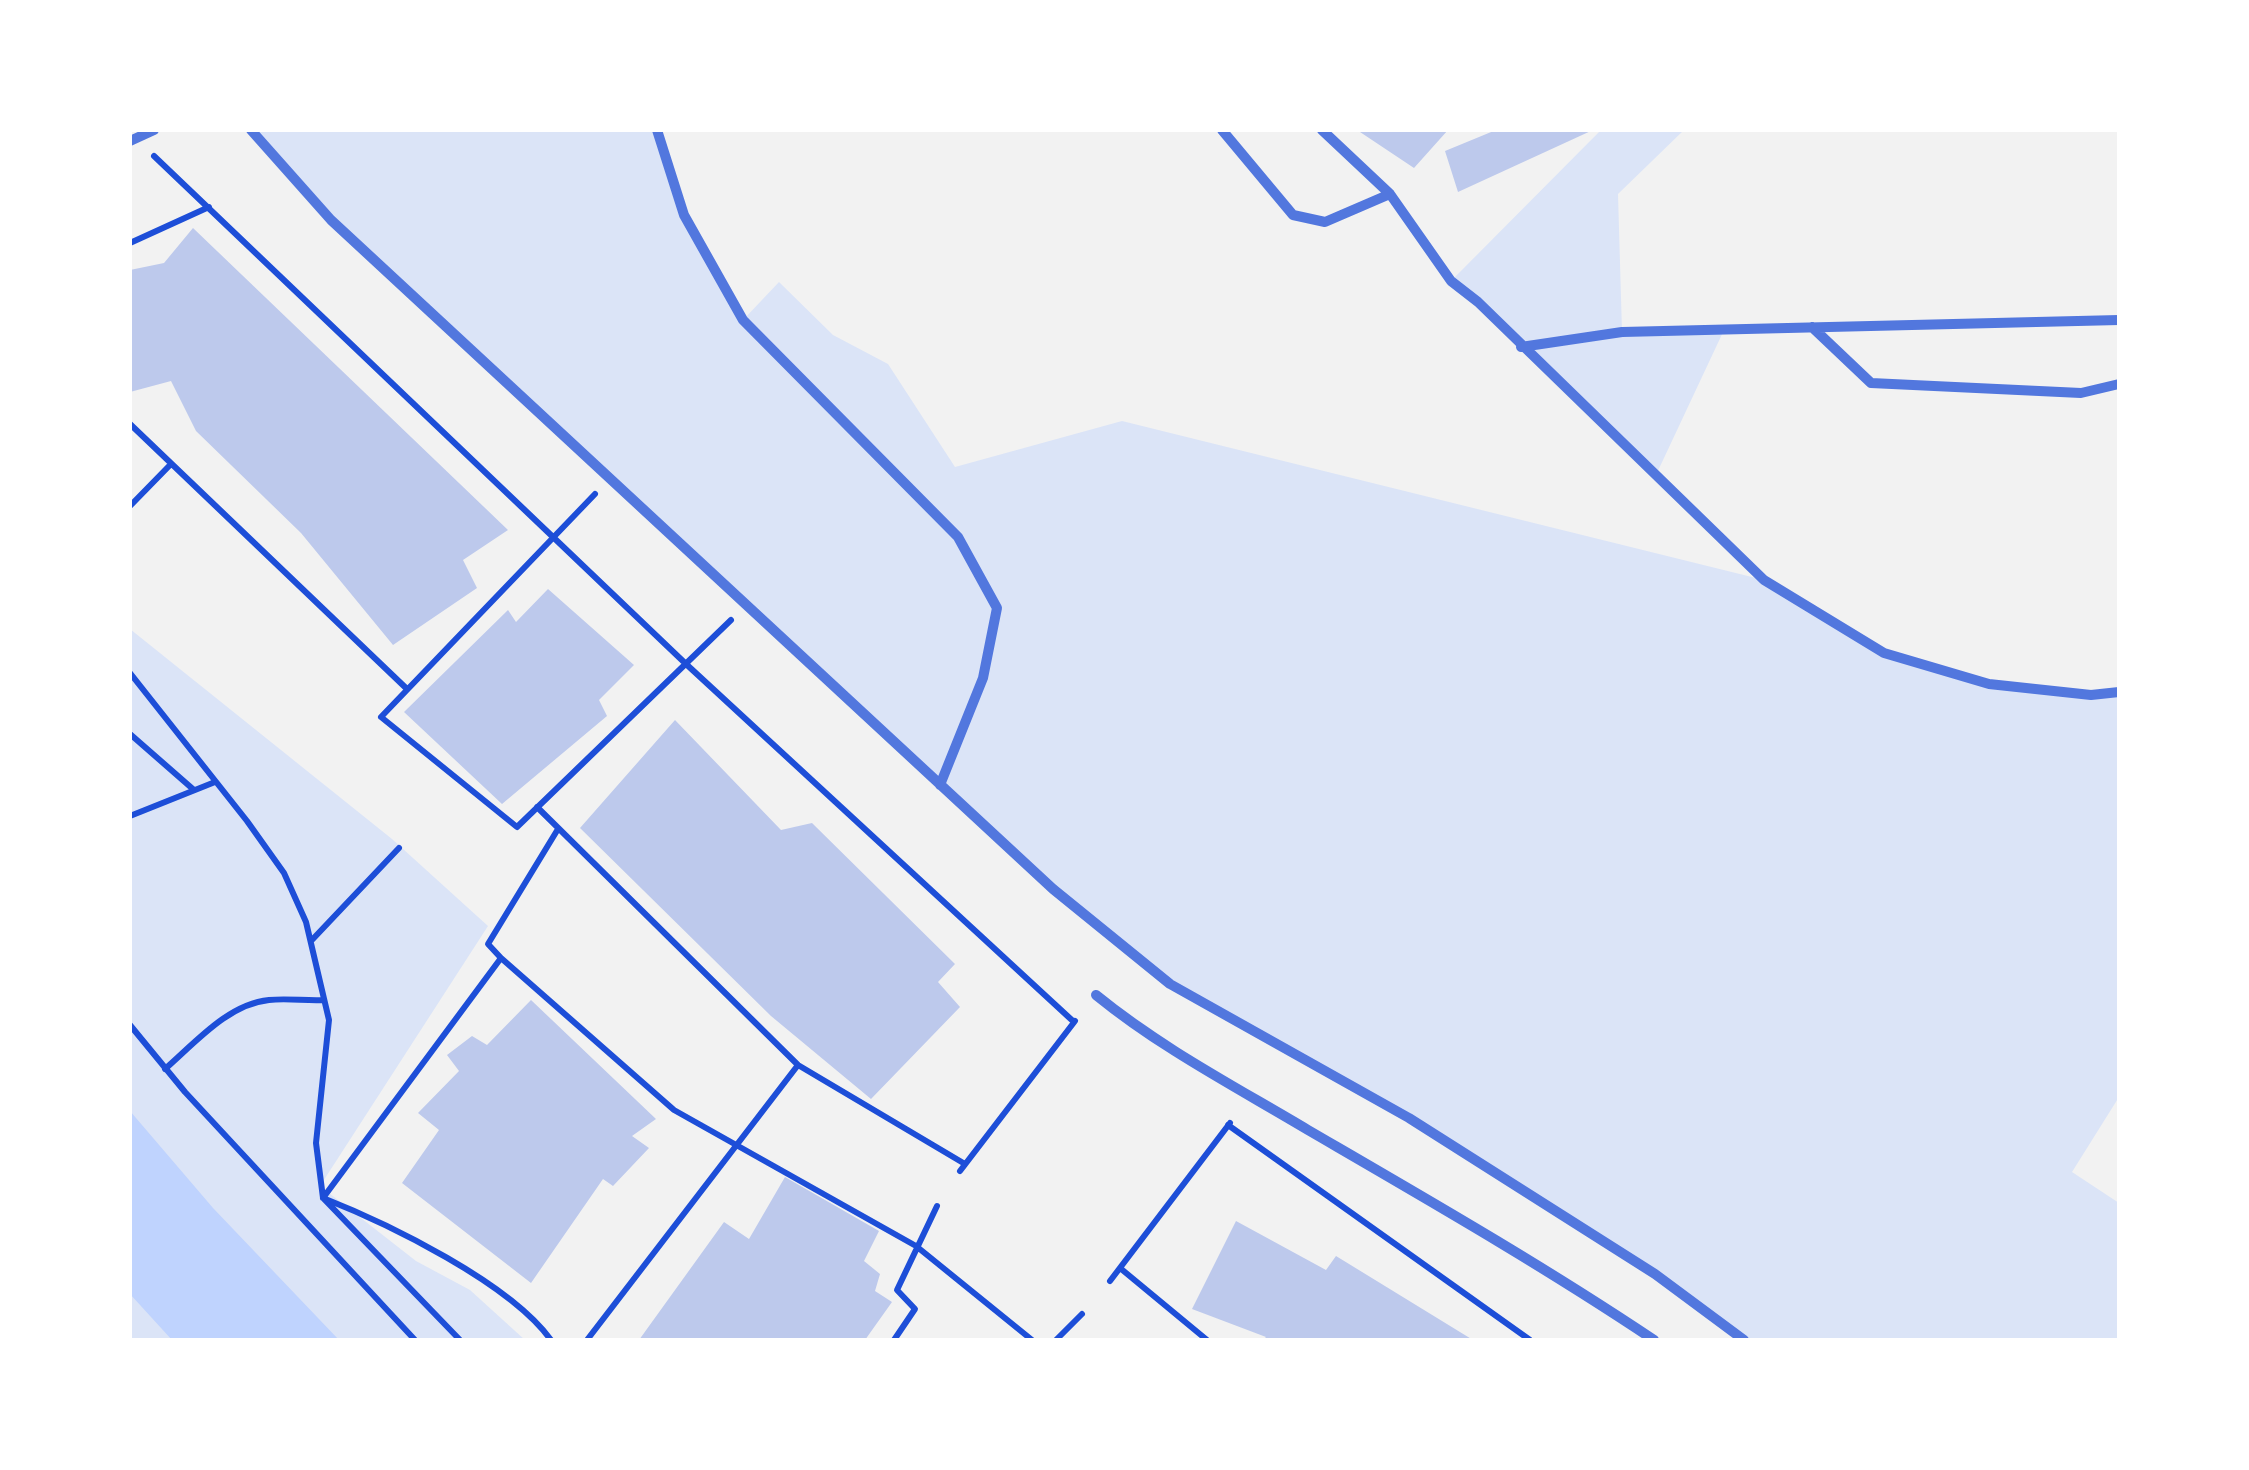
<!DOCTYPE html>
<html>
<head>
<meta charset="utf-8">
<style>
	body { margin:0 }
	#map { position:relative; width:2249px; height:1470px; overflow:hidden; background:#f2f2f2; font-family:"Space Grotesk",sans-serif }
	canvas { display:block }
	.frame { position:absolute; inset:0; border:132px solid #fff; pointer-events:none }
</style>
</head>
<body>
<div id="map">
<canvas width="2249" height="1470"></canvas>
<div class="frame"></div>
</div>
<script>
const ctx = document.querySelector('canvas').getContext('2d');
ctx.lineJoin = 'round';
function paint(path, color) {
  ctx.fillStyle = color;
  ctx.fill(path, 'evenodd');
}
function trace(path, color, width, dash) {
  ctx.strokeStyle = color;
  ctx.lineWidth = width;
  ctx.lineCap = dash ? 'butt' : 'round';
  ctx.setLineDash(dash || []);
  ctx.stroke(path);
}
paint(new Path2D(`
	M251,130H657L684,215L743,320L779,282L833,335L888,364L955,467L1122,421L1764,580L1884,653L1989,684L2119,692V1097L2072,1172L2119,1203V1340H1744L1655,1274L1409,1118L1170,984L1053,889L331,220Z
	M1601,130H1684L1618,194L1622,332L1724,330L1656,475L1451,281Z
	M130,629L392,839L488,926L320,1186L416,1261L470,1290L525,1340H130Z`), '#dbe4f7');
paint(new Path2D(`
	M130,1111L213,1208L339,1340H172L130,1294Z`), '#bfd3fe');
paint(new Path2D(`
	M1357,130H1448L1414,168Z
	M1496,130H1593L1458,192L1445,151Z
	M193,228L508,530L463,560L477,588L393,645L301,533L196,431L171,381L130,392V270L164,263Z
	M548,589L634,665L599,700L607,716L502,804L404,712L508,610L516,622Z
	M675,720L781,830L812,823L955,964L938,982L960,1007L871,1099L771,1016L580,828Z
	M531,1000L656,1119L632,1136L649,1148L613,1186L603,1179L531,1283L402,1183L439,1130L418,1113L459,1071L447,1055L472,1036L487,1045Z
	M785,1177L879,1231L864,1261L880,1274L875,1291L892,1302L865,1340H639L724,1222L749,1239Z
	M1236,1221L1326,1270L1336,1256L1473,1340H1263L1266,1337L1192,1309Z`), '#bdc9ec');
trace(new Path2D(`
	M154,156L686,664L1074,1022
	M130,243L209,207
	M130,424L407,689
	M595,494L381,717L517,827L731,620
	M130,506L171,464
	M130,673L247,821L284,873L306,922L329,1020L316,1143L323,1198L460,1340
	M130,734L194,790
	M537,807L798,1065L965,1164
	M130,816L215,782
	M311,941L399,848
	M501,958L488,944L558,829
	M130,1025L185,1092L415,1340
	M165,1069C195,1043 228,1004 269,1000C287,998 306,1001 324,1000
	M1228,1125L1530,1340
	M960,1171L1075,1021
	M1120,1268L1207,1340
	M1110,1281L1230,1123
	M551,1340C510,1283 389,1224 323,1198L501,958L674,1110L916,1246L1032,1340
	M587,1340L798,1065
	M894,1340L915,1309L897,1290L937,1206
	M1056,1340L1082,1314`), '#1d4ed8', 6);
trace(new Path2D(`
	M251,130L331,220L1053,889L1170,984L1409,1118L1655,1274L1744,1340
	M657,130L684,215L743,320L958,537L997,608L983,678L940,785
	M1222,130L1293,215L1325,222L1390,194
	M1322,130L1390,194L1451,281L1478,302L1764,580L1884,653L1989,684L2091,695L2119,692
	M130,141L154,130
	M1812,327L1871,383L2081,393L2119,384
	M1521,347L1622,332L2119,320
	M1096,995C1161,1048 1236,1087 1308,1130C1425,1198 1542,1265 1654,1340`), '#5277de', 10);
</script>
</body>
</html>
